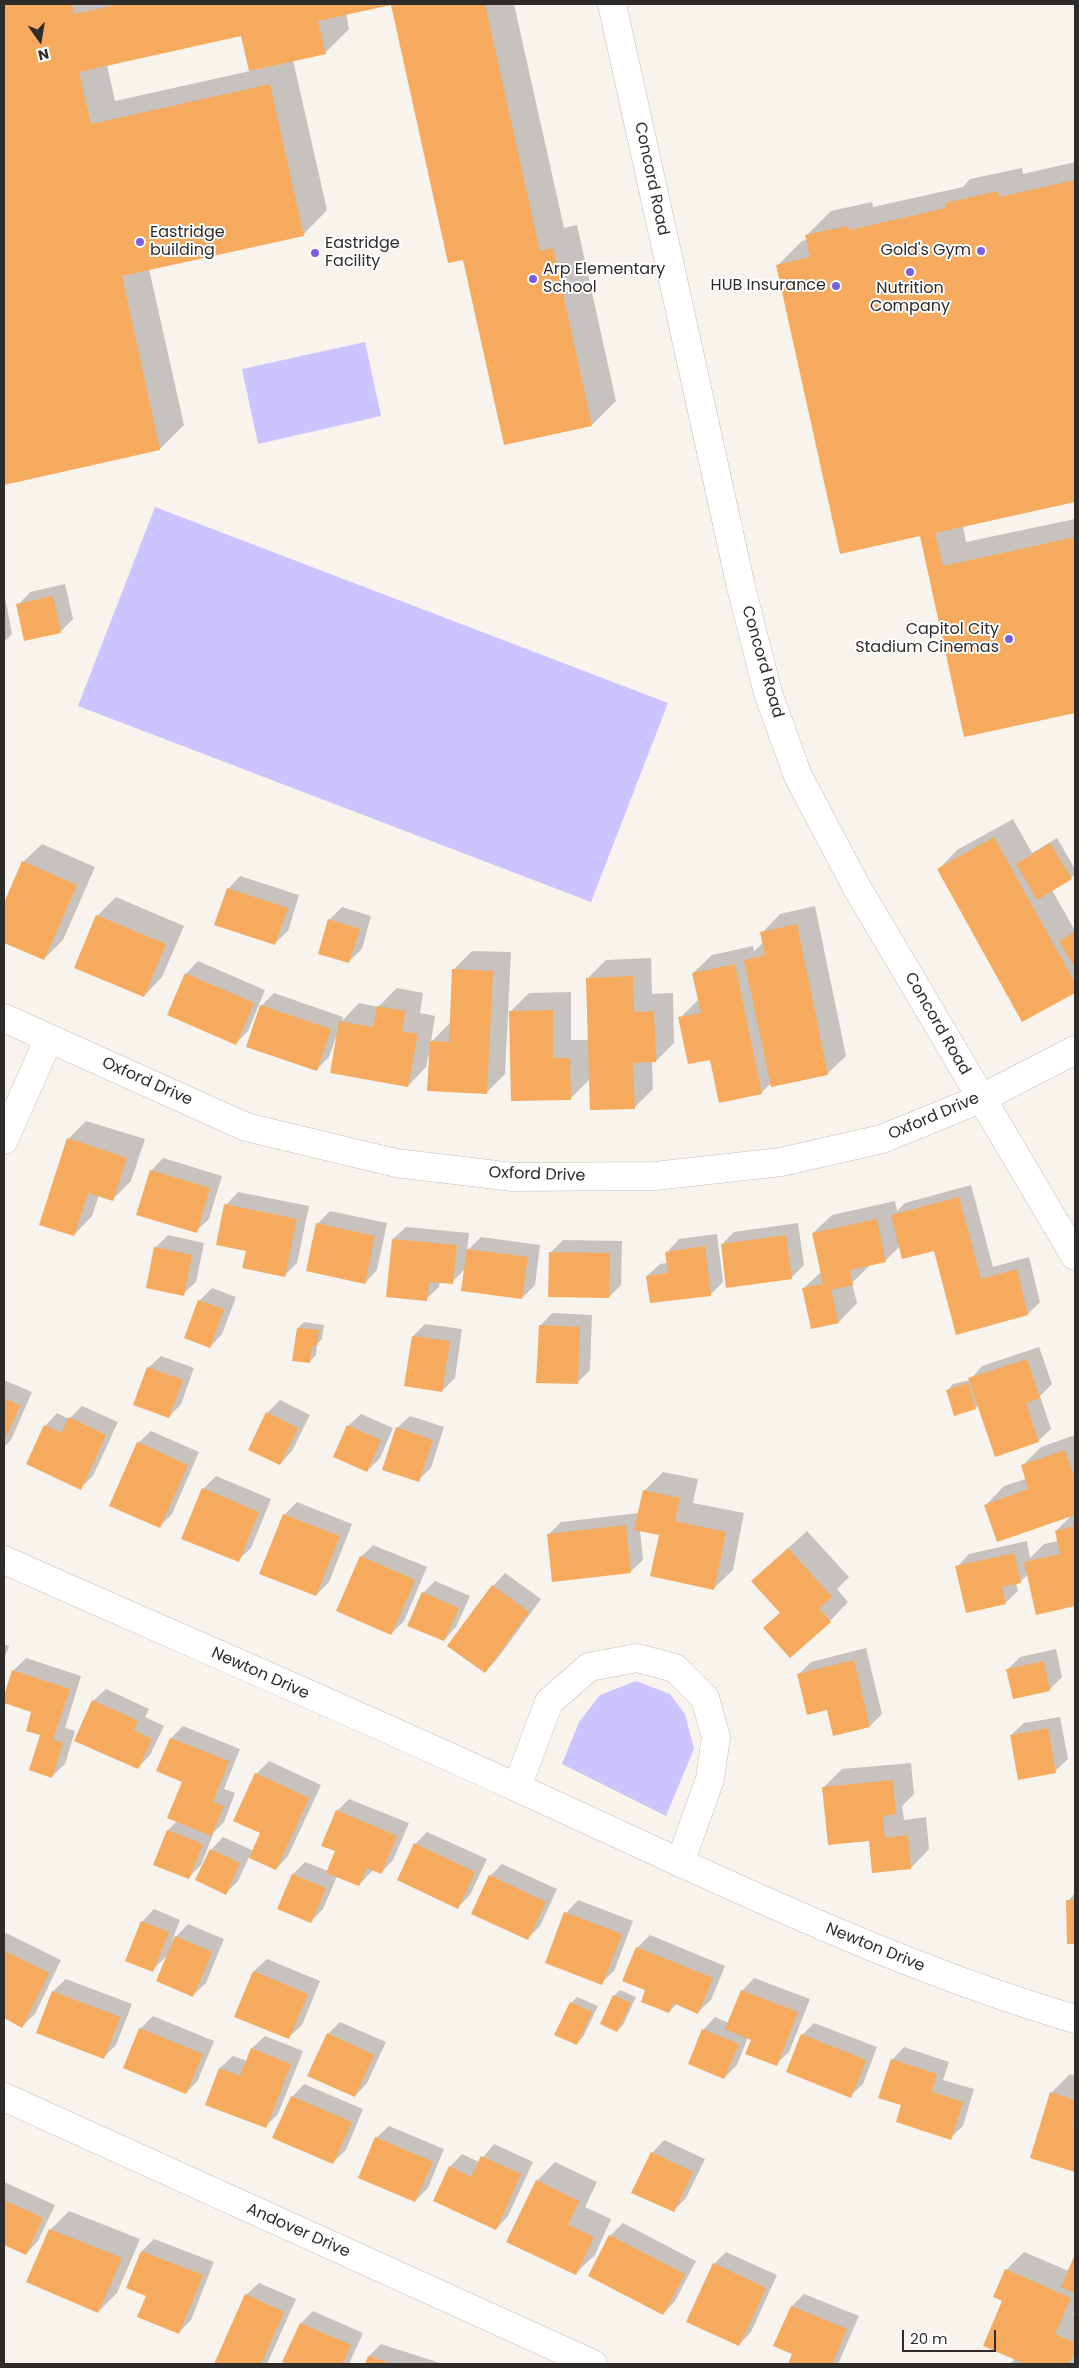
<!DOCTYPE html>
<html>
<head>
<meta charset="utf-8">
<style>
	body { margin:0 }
	#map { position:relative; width:1079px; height:2368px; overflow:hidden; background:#f9f3ed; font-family:Poppins,sans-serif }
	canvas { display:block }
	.frame { position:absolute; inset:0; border:5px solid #2e2c2a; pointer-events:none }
	.north { position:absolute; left:15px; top:15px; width:50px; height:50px; -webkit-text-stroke:4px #fff; paint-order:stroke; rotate:167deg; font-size:14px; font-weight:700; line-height:20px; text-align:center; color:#2e2c2a }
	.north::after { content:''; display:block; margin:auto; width:18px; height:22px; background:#2e2c2a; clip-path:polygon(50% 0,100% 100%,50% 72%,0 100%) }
	.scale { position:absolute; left:902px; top:2330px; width:94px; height:22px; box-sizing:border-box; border:2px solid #2e2c2a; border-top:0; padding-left:6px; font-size:15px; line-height:18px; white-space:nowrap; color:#2e2c2a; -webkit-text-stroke:4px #fff; paint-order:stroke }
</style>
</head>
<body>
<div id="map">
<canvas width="1079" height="2368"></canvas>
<div class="frame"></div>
<div class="north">N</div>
<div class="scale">20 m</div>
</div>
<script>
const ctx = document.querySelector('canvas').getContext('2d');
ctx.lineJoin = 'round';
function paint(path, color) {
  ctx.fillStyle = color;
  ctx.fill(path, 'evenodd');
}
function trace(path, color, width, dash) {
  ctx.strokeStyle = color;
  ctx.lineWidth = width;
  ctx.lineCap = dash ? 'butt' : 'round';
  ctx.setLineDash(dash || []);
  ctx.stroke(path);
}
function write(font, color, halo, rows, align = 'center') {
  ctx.font = font + ' Poppins,sans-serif';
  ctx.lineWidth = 4;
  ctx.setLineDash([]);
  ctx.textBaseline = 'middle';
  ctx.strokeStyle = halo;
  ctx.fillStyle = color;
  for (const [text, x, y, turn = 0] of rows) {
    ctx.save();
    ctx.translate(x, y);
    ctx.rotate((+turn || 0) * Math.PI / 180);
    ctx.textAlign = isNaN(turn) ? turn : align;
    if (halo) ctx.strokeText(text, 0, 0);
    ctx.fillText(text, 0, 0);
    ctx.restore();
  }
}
paint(new Path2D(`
	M365,342L381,416L258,444L242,369Z
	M155,507L668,703L591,902L78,706Z
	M636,1681L670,1694L685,1714L694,1749L666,1816L562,1764L579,1722L600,1695Z`), '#cbc4ff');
paint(new Path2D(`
	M4,4H389L346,13L349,29L325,53L293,60L327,210L303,235L149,269L184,425L160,449L4,484ZM242,35L250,71L115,101L107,65Z
	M392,4H514L564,228L577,225L616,401L592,425L464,258L449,261Z
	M1075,162V500L963,525L966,542L1075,519V711L965,735L921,534L778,265L802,241L807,240V235L831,211L872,202L873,207L963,187L970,179L1022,168L1023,174Z
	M65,584L73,619L60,632L18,605L30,592Z
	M5,597L12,634L4,642V598Z
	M1013,819L1032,853L1057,838L1075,869V874L1071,878L1052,890L1075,931V991L1023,1020L939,869L957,850Z
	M42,844L95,867L63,940L44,959L4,941V906L23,862Z
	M240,876L299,895L288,931L275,943L228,889Z
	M116,897L184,926L162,977L144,996L97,916Z
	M815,906L846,1056L827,1074L771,1083L761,1093L711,1058L680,1018L699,999L693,973L712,955L753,946L754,951L764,942L762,933L780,914Z
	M342,907L371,916L362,949L349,961L329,920Z
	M472,951L511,952L505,1074L486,1093L429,1054L426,1067L408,1086L336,1037L329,1057L317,1069L261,1006L274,993L343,1017L342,1021L359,1003L378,1007L397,988L423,993L420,1013L435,1016L431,1042L450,1023L454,969Z
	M651,958L652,994L673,993L674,1043L656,1061H652L653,1089L634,1108L591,1078L571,1098L511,1011L529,993L571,992V1040H590L588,978L606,960Z
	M198,961L265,990L248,1031L236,1043L186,974Z
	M86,1121L145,1139L131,1181L113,1199L99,1195L92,1216L74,1235L68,1139Z
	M163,1158L222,1176L209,1219L196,1231L151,1171Z
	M971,1185L993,1267L1029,1257L1040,1302L1028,1314L957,1333L935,1250L900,1246L886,1260L871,1264L852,1283L857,1303L839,1322L803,1289L822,1271L813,1233L832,1215L895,1201L897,1211L905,1203Z
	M238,1192L309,1206L297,1263L285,1275L247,1250L226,1205Z
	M330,1211L387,1223L377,1270L365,1283L317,1224Z
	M798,1223L804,1265L791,1278L722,1244L734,1232Z
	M406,1227L469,1233L467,1251L481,1237L540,1245L535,1285L522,1298L465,1269L452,1282L440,1281L439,1287L426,1299L393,1239Z
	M717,1234L723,1282L711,1294L647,1276L660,1264L668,1263L667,1252L679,1239Z
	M168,1235L204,1243L196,1282L183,1294L155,1248Z
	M563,1240L622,1241L621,1285L609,1297L551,1252Z
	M212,1288L236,1297L222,1334L210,1347L199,1301Z
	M552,1313L592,1315L590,1370L577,1383L540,1326Z
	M304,1322L324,1325L322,1339L317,1344L316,1355L310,1361L298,1328Z
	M425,1324L462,1329L455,1378L442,1391L413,1336Z
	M1039,1347L1052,1384L1040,1396L1051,1429L1038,1441L978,1405L976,1408L947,1391L953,1384L970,1380L982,1366Z
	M161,1356L194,1368L181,1404L169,1417L148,1368Z
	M4,1380L32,1392L11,1440L4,1447Z
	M280,1400L310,1415L292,1451L280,1464L267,1413Z
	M82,1406L118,1422L93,1476L80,1488L45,1426L57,1413L69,1419Z
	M361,1414L393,1428L380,1458L367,1471L348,1426Z
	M410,1416L444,1427L431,1468L418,1480L397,1428Z
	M151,1431L199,1452L172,1514L159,1527L138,1443Z
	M1075,1435V1605L1037,1614L1028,1574L1021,1581L1016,1583L1018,1591L1005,1603L957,1567L969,1554L1027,1541L1030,1558L1044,1544L1058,1541L1056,1531L1073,1514L986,1505L1004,1486L1026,1479L1022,1466L1041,1447Z
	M663,1472L698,1479L693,1503L744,1513L733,1570L714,1588L660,1534L640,1530L643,1560L630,1572L549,1534L561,1522L639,1513L644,1491Z
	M216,1476L271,1499L251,1548L238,1560L203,1489Z
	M297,1502L352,1524L329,1582L316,1595L284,1515Z
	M807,1531L849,1577L837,1589L848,1602L830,1621L764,1628L781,1612L772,1563Z
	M373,1545L427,1567L404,1621L391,1634L361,1557Z
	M505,1573L541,1599L497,1659L485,1672L493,1586Z
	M435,1581L470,1596L456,1627L444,1640L423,1593Z
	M4,1644L9,1646L4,1659Z
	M866,1648L882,1714L870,1726L828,1709L798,1675L811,1662Z
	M1056,1649L1062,1677L1050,1689L1014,1698L1007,1670L1020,1657Z
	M26,1658L81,1676L65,1728L75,1731L65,1764L52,1776L42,1734L33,1711L4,1702L13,1671Z
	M106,1689L149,1709L145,1717L164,1726L150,1755L138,1768L93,1701Z
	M1060,1717L1068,1759L1055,1771L1011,1735L1024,1723Z
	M183,1726L240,1749L224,1789L235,1793L224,1822L214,1832L201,1865L188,1878L168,1830L177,1821L184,1781L171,1738Z
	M269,1761L321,1785L288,1856L276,1869L249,1857L238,1881L226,1893L211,1850L223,1837L254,1851L262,1832L256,1774Z
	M911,1763L914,1794L902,1806L904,1820L926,1817L929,1849L911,1868L870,1840L823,1788L842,1769Z
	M349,1799L409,1823L393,1860L381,1873L373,1870L359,1885L337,1876L323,1909L310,1922L278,1909L293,1874L305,1862L328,1871L337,1851V1811Z
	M427,1832L487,1859L470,1895L458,1907L415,1844Z
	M502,1864L557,1889L540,1926L528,1938L490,1876Z
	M1075,1893V1943H1068V1901Z
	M578,1900L633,1921L614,1971L601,1983L566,1913Z
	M154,1909L180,1920L172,1941L188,1924L224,1939L206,1983L193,1995L169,1954L152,1970L142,1922Z
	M6,1933L61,1960L35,2014L22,2026L4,2017V1935Z
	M650,1935L725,1966L711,2000L698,2012L677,2004L669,2012L647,1989L637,1948Z
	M267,1959L320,1981L302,2025L289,2037L236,2016L254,1971Z
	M754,1978L810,1999L789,2052L776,2064L753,2039L748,2037L737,2065L724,2078L703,2030L715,2017L729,2023L742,1991Z
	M66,1979L132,2004L116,2045L103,2058L38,2032L53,1991Z
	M620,1990L636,1997L623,2025L617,2031L602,2024L614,1996Z
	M577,1997L598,2006L583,2037L577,2043L571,2003Z
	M153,2016L214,2041L198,2080L186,2093L140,2029Z
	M340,2022L386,2042L367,2083L355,2096L328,2034Z
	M814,2023L877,2047L863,2084L850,2096L802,2035Z
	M265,2036L303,2051L278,2114L265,2127L206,2104L220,2068L233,2056L247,2061L252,2048Z
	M904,2047L949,2062L943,2080L974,2089L963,2126L950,2138L903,2104L892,2060Z
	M1070,2074L1075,2076V2171L1031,2158L1051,2093Z
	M304,2084L363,2109L346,2150L333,2162L292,2097Z
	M389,2126L444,2149L428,2188L415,2201L376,2138Z
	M664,2140L705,2159L686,2198L673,2211L652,2153Z
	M494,2144L533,2162L508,2216L496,2229L450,2167L462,2154L479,2162Z
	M555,2162L597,2182L585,2207L611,2219L595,2255L576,2273L537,2181Z
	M4,2182L55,2205L38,2241L26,2254L4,2244Z
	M69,2211L140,2239L117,2293L98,2312L50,2230Z
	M623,2223L696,2261L675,2301L663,2314L589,2276L610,2236Z
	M154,2239L214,2262L191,2320L179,2332L147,2295L127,2287L142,2251Z
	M726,2252L777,2275L751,2332L739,2345L714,2264Z
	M1024,2252L1069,2271L1075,2257V2310L1073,2315L1075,2316V2364H1010L1015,2359L1004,2301L1006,2270Z
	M259,2283L296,2299L267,2364H215L246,2295Z
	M804,2294L859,2316L838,2364H789L794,2353L775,2345L792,2306Z
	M313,2311L363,2333L349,2364H291L284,2361L301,2323Z
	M381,2344L443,2364H366L369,2356Z`), '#0003');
paint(new Path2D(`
	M8,4H72L74,14L120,4H485L540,251L553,248L592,426L504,445L463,260L448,263L391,5L318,21L326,54L249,71L241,36L79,72L91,124L270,84L304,236L122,276L160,450L4,485V5Z
	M1075,180V502L935,533L943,566L1075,537V713L964,737L920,536L840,554L776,265L810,257L805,235L848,226L849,230L946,208L945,203L998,191L999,197Z
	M53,596L61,633L24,641L16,604Z
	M994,837L1075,983V993L1022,1022L937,869Z
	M1050,843L1072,879L1037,900L1016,864Z
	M22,861L77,885L44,960L4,943V903Z
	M227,888L288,908L275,945L214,925Z
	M96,915L166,944L144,997L74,968Z
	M328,919L360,929L349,963L318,954Z
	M797,924L828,1075L771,1087L744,960L765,955L760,932Z
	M1075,932V968L1059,941Z
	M735,964L762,1094L719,1103L710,1060L688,1064L678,1017L701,1013L692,973Z
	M452,969L493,971L487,1094L427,1091L430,1041L449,1042Z
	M185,973L254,1003L236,1045L167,1015Z
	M633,976L634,1012L654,1011L656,1062L633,1063L635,1109L590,1110L586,978Z
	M260,1005L331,1029L317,1071L246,1047Z
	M377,1006L406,1011L402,1031L418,1034L408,1087L330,1073L339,1021L373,1027Z
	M553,1010V1058H570L571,1100L511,1101L509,1011Z
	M67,1138L127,1158L113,1201L88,1193L74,1236L39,1225Z
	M150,1170L210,1188L197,1233L136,1215Z
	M959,1197L981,1279L1017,1269L1028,1315L956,1335L934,1251L902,1259L891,1215Z
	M224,1204L297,1219L285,1277L242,1268L246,1251L216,1245Z
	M877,1219L886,1262L850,1270L853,1285L831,1290L839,1323L811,1329L802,1288L823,1284L812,1233Z
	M316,1223L375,1236L365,1284L306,1271Z
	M786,1235L792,1279L726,1288L721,1244Z
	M392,1239L457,1245L453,1284L429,1282L427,1301L386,1297Z
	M705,1246L711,1296L650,1303L646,1276L668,1273L665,1252Z
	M154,1247L192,1255L184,1296L146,1288Z
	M467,1249L528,1257L522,1299L461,1291Z
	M549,1252L610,1253L609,1298L548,1297Z
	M198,1300L224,1309L210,1348L184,1338Z
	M539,1325L580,1327L578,1384L536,1383Z
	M297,1328L319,1330L317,1346H312L310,1363L292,1361Z
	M412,1336L450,1341L442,1392L404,1386Z
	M1027,1359L1040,1398L1026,1403L1039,1442L995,1457L968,1378Z
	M147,1367L183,1380L169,1418L133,1405Z
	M968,1383L976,1409L954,1416L946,1390Z
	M4,1398L20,1405L4,1442Z
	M266,1412L298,1428L280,1465L248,1450Z
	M69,1417L106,1435L81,1490L26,1464L44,1425L61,1433Z
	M347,1425L381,1440L367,1472L333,1457Z
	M396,1427L433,1440L419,1482L382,1470Z
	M137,1442L188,1465L160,1528L109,1506Z
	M1065,1450L1073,1474L1075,1473V1515L997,1542L984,1505L1028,1489L1021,1465Z
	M202,1488L259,1512L239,1562L181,1539Z
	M643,1490L680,1498L675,1521L726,1532L714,1590L650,1576L659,1535L634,1530Z
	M283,1514L340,1536L316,1596L259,1574Z
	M626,1525L631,1573L552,1582L547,1534Z
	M1075,1526V1606L1036,1615L1024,1562L1060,1554L1055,1531Z
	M788,1548L832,1597L819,1608L831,1622L790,1658L763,1628L780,1613L751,1581Z
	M1014,1553L1021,1583L1002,1587L1006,1604L966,1613L955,1566Z
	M360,1556L415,1580L391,1635L336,1611Z
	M492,1585L529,1612L485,1673L447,1646Z
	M422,1592L459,1608L444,1641L407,1626Z
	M854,1660L870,1727L833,1736L827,1710L807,1715L797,1674Z
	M1044,1661L1050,1691L1013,1699L1006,1669Z
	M12,1670L70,1689L53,1740L63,1743L52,1778L29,1770L40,1735L26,1731L31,1712L4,1703V1696Z
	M92,1700L138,1721L134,1730L152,1739L138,1769L74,1741Z
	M1048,1728L1056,1773L1018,1780L1010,1735Z
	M170,1738L229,1761L213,1802L224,1806L211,1836L167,1818L182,1782L156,1771Z
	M255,1773L309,1798L276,1870L249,1858L260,1833L233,1821Z
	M893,1780L896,1814L883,1816L885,1838L908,1835L911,1869L872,1873L869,1841L828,1845L822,1787Z
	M336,1810L397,1836L381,1874L367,1868L359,1886L326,1873L335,1851L321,1846Z
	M167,1830L203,1844L189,1879L153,1865Z
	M414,1843L475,1872L458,1909L397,1880Z
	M210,1849L240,1863L226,1895L195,1880Z
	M292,1874L326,1888L311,1923L277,1909Z
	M489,1875L546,1902L528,1940L471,1914Z
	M1066,1900H1075V1944H1067Z
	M564,1912L622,1934L602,1985L545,1963Z
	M141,1921L169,1932L153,1972L125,1961Z
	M175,1936L212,1952L193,1997L156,1981Z
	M636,1947L713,1978L698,2014L673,2003L669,2013L641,2002L645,1990L622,1981Z
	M4,1951L49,1973L22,2028L4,2018Z
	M253,1971L308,1994L289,2039L234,2017Z
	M741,1990L798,2012L777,2066L745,2054L751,2040L725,2029Z
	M52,1991L120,2017L104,2059L36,2033Z
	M613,1995L631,2003L617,2032L600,2024Z
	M570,2002L592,2012L577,2045L554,2035Z
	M139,2028L203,2054L186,2094L123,2068Z
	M702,2029L739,2044L724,2079L688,2064Z
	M327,2033L374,2055L355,2097L307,2076Z
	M801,2034L866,2060L851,2098L786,2072Z
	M251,2048L291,2064L266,2128L205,2105L219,2068L240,2076Z
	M891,2059L937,2074L932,2092L963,2102L951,2140L896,2122L901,2105L878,2098Z
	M1050,2092L1075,2100V2114L1072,2126L1075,2127V2172L1030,2158Z
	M291,2096L352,2122L333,2164L272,2138Z
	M375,2137L433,2162L415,2202L358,2178Z
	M651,2152L693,2172L674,2212L631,2193Z
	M481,2156L521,2174L496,2230L433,2201L449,2166L471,2177Z
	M536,2180L579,2201L568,2225L594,2237L576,2275L506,2242Z
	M4,2200L43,2218L26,2255L4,2245Z
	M49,2229L122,2258L98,2313L26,2282Z
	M609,2235L685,2274L663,2315L588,2276Z
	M141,2251L203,2275L179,2334L137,2317L146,2296L126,2288Z
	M1075,2254V2293L1061,2287Z
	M713,2263L766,2288L739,2346L686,2322Z
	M1005,2269L1071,2298L1055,2334L1075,2343V2350L1069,2364H1025L983,2346L1002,2301L993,2297Z
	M245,2294L284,2312L261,2364H214Z
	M791,2306L847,2329L832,2364H788L792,2354L773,2346Z
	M300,2323L351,2345L343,2364H288L282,2362Z
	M368,2356L392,2364H365Z`), '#f5aa5d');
const street = new Path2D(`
	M612,4L741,587L768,693L798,776L856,886L1075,1256
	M4,1018L246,1127L396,1163L513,1177L655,1176L781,1162L882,1139L980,1099L1075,1050
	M4,1140L49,1038
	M4,1560C175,1636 348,1710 518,1788C701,1871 882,1962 1075,2019
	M517,1787L549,1702L589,1667L637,1658L675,1668L705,1698L716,1737L710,1779L680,1863
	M4,2097L593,2364`);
trace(street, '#c4beb9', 29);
trace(street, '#fff', 28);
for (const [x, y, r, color] of [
	[140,242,5,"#7b5ed9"],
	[981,251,5,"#7b5ed9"],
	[315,253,5,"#7b5ed9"],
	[910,272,5,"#7b5ed9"],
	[533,279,5,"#7b5ed9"],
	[836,286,5,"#7b5ed9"],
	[1009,639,5,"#7b5ed9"]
]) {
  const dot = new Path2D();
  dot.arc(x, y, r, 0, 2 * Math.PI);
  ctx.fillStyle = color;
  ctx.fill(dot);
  trace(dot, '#fff', 2);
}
write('16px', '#2e2c2a', '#fff', [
	["Concord Road",651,179,78],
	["Concord Road",762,662,74],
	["Concord Road",937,1024,60],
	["Oxford Drive",147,1082,24],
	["Oxford Drive",934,1117,-23],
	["Oxford Drive",537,1175,2],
	["Newton Drive",260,1674,24],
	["Newton Drive",875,1948,22],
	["Andover Drive",298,2231,24]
]);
write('16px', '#2e2c2a', '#fff', [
	["Eastridge",150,233],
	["building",150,251],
	["Eastridge",325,244],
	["Facility",325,262],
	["Gold's Gym",971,251,"right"],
	["Arp Elementary",543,270],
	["School",543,288],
	["HUB Insurance",826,286,"right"],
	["Nutrition",910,289,"center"],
	["Company",910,307,"center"],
	["Capitol City",999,630,"right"],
	["Stadium Cinemas",999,648,"right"]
], 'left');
</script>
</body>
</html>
